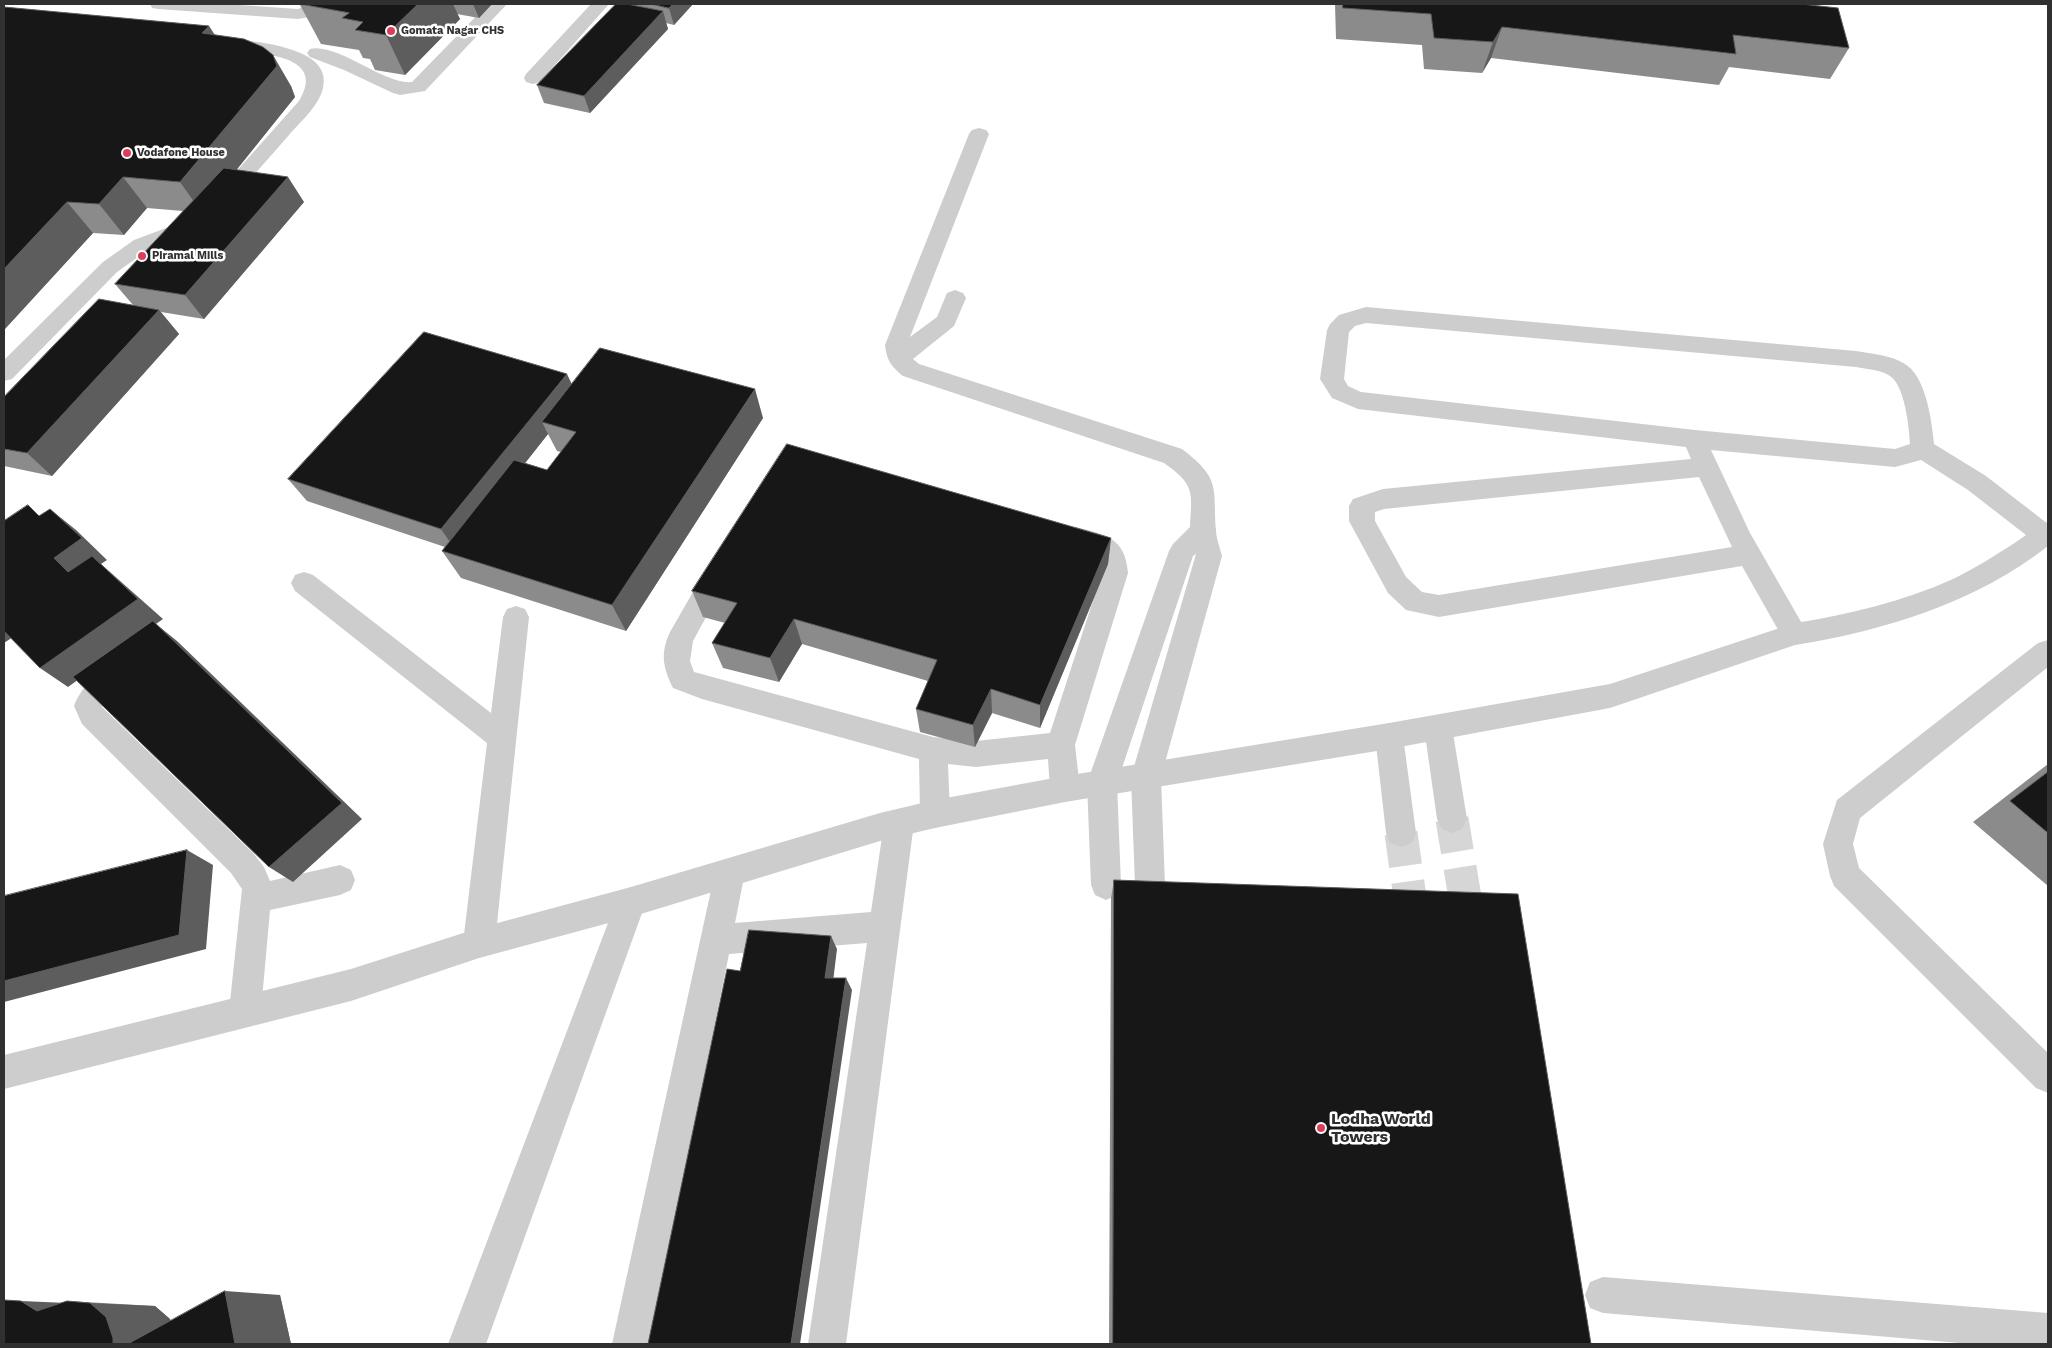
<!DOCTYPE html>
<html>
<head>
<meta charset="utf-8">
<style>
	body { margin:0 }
	#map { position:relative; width:2052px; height:1348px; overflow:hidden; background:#fff; font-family:"Work Sans",sans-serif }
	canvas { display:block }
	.frame { position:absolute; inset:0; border:5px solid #303030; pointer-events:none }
</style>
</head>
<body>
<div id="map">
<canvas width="2052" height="1348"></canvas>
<div class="frame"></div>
</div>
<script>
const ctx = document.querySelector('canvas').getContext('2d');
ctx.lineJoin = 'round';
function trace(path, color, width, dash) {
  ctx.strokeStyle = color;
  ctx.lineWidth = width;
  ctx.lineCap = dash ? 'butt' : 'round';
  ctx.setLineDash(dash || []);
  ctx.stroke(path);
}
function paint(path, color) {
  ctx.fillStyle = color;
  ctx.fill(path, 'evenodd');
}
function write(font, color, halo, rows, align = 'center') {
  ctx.font = font + ' "Work Sans",sans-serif';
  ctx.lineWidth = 5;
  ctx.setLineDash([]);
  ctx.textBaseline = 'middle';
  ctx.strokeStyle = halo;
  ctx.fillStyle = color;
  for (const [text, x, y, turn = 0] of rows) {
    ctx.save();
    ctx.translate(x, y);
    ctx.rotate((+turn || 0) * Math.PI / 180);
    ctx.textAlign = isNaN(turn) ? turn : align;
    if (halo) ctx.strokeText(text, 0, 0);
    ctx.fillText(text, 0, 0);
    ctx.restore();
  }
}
trace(new Path2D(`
	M1452,819L1470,928
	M1401,833L1414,926`), '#d6d6d6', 33, [33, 16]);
paint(new Path2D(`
	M150,4H225L298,9L312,4H332L316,16L298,19L158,9L152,8Z
	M229,39C254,41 334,47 323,88C319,106 301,121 289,135C270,157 250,179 231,201L224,203L217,201L214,197L217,193L299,101C330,51 250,54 223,48L220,44L223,40Z
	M193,218L200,219L203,224L200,229L148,250L117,272L12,379L4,381V360L103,262L134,240Z`), '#cdcdcd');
paint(new Path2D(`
	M488,4H507L425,91L400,95L393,93L344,70L310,57L307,53L310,49C337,42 384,85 412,82Z
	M591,4H609L540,82L533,84L526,82L524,78L526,74Z
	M979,128L986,130L989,134L910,337L937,317L947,293L955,290L963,293L966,298L954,326L913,359L919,364L1182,449C1221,479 1213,486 1216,530C1216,538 1220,548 1222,556L1161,777L1165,886L1161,896L1150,901L1139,896L1135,886L1131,777L1196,554L1193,556L1117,783L1121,885L1117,895L1106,900L1095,895L1091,885L1087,783L1169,551L1173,544L1190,527C1192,491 1195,485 1164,463L903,376C891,366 887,361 885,345L969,134L972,130Z
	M1366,307L1856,351C1872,354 1891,355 1905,364C1926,376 1932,422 1934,444L1986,476L2048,524V544L2044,545L2035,542L1968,490L1921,460L1895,467L1711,450L1750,533L1808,634L1805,642L1795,645L1785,642L1742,566L1439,617L1406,610L1388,593L1349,521V506L1353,499L1383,489L1691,459L1686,447L1358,409L1332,398L1320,379L1327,330L1330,324L1339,315ZM1366,323L1856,367C1867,369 1881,370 1890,376C1905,386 1909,427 1910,444L1895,449L1695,430L1361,392L1348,386L1344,379L1349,332L1355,326ZM1699,477L1732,547L1439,595L1422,592L1406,577L1375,521V512L1384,509Z
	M1076,527C1106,535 1125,537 1128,573L1075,745L1080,789L1075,798L1065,802L1055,798L1050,789L1048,759L976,767L948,764L950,814L945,824L935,828L925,824L920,814L919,759L702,699L673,688C663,667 660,654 670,632L708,566L717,562L726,566L730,573L693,641L690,661L694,672L933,737L976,741L1050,733L1102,573L1100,558L1090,551L1067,544L1063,537L1067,530Z
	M304,572L313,575L491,713L503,617L507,609L516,606L525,609L529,617L495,943L490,954L479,958L468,954L463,943L487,743L295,591L291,583L295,575Z
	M2048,640V667L1860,818L1853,844L1859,868L2048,1053V1093L2036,1088L1834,886L1830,876L1823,844L1837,800L2038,643Z
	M122,661L132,665L136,673C128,688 110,693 102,707L253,853L264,867L270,881L340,865L351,870L355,880L351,890L340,895L270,910L261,1011L256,1022L245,1027L234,1022L229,1011L242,889L231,873L82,724L74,706C82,685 100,669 122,661Z
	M1438,715L1448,718L1452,727L1467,819L1462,829L1452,833L1442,829L1437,819L1424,727L1428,718Z
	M1389,723L1399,727L1403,736L1416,833L1412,843L1401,847L1390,843L1386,833L1375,736L1379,727Z
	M899,809L909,813L914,823L846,1344H808L867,943L729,954L650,1344H612L715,872L719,862L730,858L741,862L745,872L735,923L871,912L884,823L889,813Z
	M631,887L642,892L646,902L486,1344H448L616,902L620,892Z
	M1603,1277L2048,1313V1344H1972L1603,1313L1590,1308L1585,1295L1590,1282Z`), '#cdcdcd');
paint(new Path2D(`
	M2048,522V546C1977,602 1884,631 1795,645L1610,708L1389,749L1065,802L935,828L880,841L631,917L479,958L351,1001L4,1089V1055L351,969L479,928L631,887L880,813L935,800L1065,776L1389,723L1610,684L1795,623C1848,615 1904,601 1953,579C1974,569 1996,555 2016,542C2027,535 2035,526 2048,522Z`), '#cdcdcd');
paint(new Path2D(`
	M286,4H492L479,18L457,14L460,19L405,75L375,70L370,59L363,58L359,50L321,44L300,5Z
	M616,4H693L674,25L666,23L668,29L590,113L544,103L537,85Z
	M1335,4H1801L1849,48L1830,79L1729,67L1719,85L1491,58L1482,73L1424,69L1422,45L1336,39Z
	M4,7L209,26L215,35L291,86L295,97L236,170L304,202L204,319L161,312L179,334L52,476L4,466V397L133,305L115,284L183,211L147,208L124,235L93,233L4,330Z
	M572,385L763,418L626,631L461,578L442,551L445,547L307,501L288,479ZM548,434L557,451L561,452L547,470L525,463Z
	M1111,538L1108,564L1040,728L992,713L975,747L920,732L916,709L928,681L802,644L779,682L723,668L712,643L725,623L703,617L692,591Z
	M2048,764V886L1973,822Z
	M1114,880L1591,1344H1109L1111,898Z
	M280,1295L291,1344H4L60,1303L67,1301L155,1306L170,1319L171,1321Z`), '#8b8b8b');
paint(new Path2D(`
	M418,4H453L460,19L405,75L386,35Z
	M473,4H492L479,18Z
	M673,4H693L674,25L669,8Z
	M663,11L668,29L590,113L584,96Z
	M209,26L228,57L202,33Z
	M1502,27L1491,58L1482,73L1493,42Z
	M273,55L291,86L295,97L202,213L180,182Z
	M123,177L147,208L124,235L99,204Z
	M288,177L304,202L204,319L185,295Z
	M67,202L93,233L4,330V269Z
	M159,310L179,334L52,476L27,453Z
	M567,374L578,397L542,422L548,434L456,551L441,529Z
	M755,389L763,418L626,631L612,605Z
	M50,509L76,530L107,560L101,564L163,619L156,624L177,641L362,819L293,882L269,867L156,624L68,687L40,668L68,572L54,558Z
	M1111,538L1108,564L1040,728V705Z
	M794,619L802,644L779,682L770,658Z
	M4,626L16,635L4,643Z
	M991,689L992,713L975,747L973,725Z
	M187,850L213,865L206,949L4,1002V981Z
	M831,936L837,949L832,990L825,978Z
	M846,978L852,990L800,1344H791Z
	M225,1291L280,1295L291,1344H235Z
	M21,1301L90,1304V1303L155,1306L170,1319L177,1339V1344H113L37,1311Z`), '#5d5d5d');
const building = new Path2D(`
	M300,4H418L386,35L355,30L363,22L342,18L349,13Z
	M616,4H627L663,11L584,96L537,85Z
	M651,4H673L669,8Z
	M1343,4H1801L1838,8L1849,48L1733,35L1736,54L1502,27L1493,42L1434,38L1431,14L1343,8Z
	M4,7L209,26L202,33L244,39L263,47L273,55L277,66L180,182L123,177L99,204L67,202L4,269Z
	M224,168L288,177L185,295L115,284Z
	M99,299L159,310L27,453L4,449V397Z
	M424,332L567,374L441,529L288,479Z
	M600,348L755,389L612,605L442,551L514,460L547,470L576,432L542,422Z
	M787,444L1111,538L1040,705L991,689L973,725L916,709L937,660L794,619L770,658L712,643L737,603L692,591Z
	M28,505L39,516L50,509L82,538L54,558L68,572L92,556L138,599L40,668L4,631V521Z
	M153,621L342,803L269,867L73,677Z
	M2048,772V833L2010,801Z
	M187,850L179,935L4,981V896Z
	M1114,880L1518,894L1591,1344H1113Z
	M749,930L831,936L825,978H846L791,1344H648L727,969L740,971Z
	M225,1291L235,1344H128Z
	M4,1300L21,1301L37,1311L67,1301L90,1303L106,1317L113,1338V1344H4Z`);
paint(building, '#171717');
trace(building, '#5d5d5d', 1);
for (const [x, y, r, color] of [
	[391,31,5,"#db3e5d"],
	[127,153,5,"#db3e5d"],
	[142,256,5,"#db3e5d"],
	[1321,1128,5,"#db3e5d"]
]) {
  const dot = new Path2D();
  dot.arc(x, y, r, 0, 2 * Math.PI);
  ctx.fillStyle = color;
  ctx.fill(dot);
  trace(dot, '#fff', 2);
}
write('bold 11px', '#303030', '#fff', [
	["Gomata Nagar CHS",401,31],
	["Vodafone House",137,153],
	["Piramal Mills",152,256]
], 'left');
write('bold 16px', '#303030', '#fff', [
	["Lodha World",1331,1119],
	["Towers",1331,1137]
], 'left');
</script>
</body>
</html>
